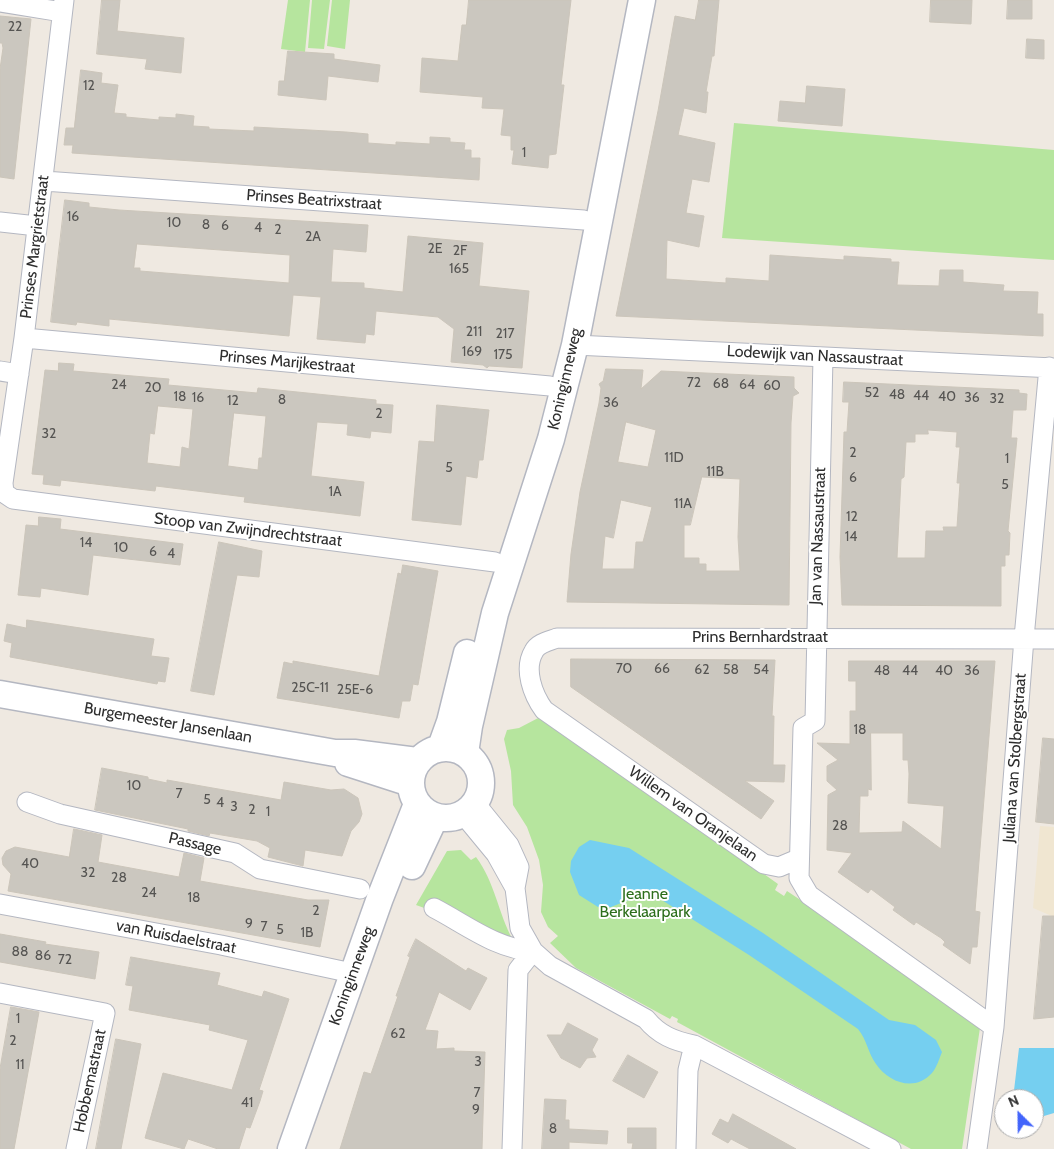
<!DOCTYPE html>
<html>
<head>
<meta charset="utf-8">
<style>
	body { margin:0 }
	#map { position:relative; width:1054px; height:1149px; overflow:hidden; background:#efe9e1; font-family:Cabin,sans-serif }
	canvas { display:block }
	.north { position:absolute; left:994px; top:1089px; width:50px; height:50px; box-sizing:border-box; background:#fff; border:1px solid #ababab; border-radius:50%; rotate:337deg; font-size:14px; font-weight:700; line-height:20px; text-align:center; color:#2e2e2e }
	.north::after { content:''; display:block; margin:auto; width:18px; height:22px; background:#4264fb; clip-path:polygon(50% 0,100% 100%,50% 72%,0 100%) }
</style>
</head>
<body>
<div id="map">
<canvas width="1054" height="1149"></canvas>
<div class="north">N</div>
</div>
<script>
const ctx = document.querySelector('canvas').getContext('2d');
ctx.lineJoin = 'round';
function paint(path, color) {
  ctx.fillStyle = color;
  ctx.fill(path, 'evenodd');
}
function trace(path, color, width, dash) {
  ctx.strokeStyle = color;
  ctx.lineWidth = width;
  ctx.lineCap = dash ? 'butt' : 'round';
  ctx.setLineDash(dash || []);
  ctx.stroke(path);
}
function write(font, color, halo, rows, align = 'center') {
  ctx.font = font + ' Cabin,sans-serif';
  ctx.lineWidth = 4;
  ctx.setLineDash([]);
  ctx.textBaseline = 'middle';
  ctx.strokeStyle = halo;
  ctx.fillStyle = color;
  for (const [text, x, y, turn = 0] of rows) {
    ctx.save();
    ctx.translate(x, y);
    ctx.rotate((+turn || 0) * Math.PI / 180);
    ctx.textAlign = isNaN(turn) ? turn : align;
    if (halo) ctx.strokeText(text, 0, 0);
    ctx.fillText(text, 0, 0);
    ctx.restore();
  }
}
paint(new Path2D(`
	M1040,826L1054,827V917L1033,908Z`), '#f0e6d1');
paint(new Path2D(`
	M288,0H310L305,52L281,49Z
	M312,0H330L324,49L308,48Z
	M332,0H350L345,49L327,46Z
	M734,123L1054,150V260L722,238Z
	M542,716L778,884L775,890L784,896L787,891L981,1021L962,1149H911L677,1022L678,1019L672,1016L670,1019L576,968L550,943L558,936L548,927L541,912L543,885L539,860L527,827L513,805L511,771L504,739L507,730L519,728Z
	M461,850L471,860L476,857C495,882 498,913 513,940L416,905L447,851Z`), '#b6e59e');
paint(new Path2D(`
	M590,840L629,848L763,933L889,1020L915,1025L936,1040L942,1052C939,1059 937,1067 932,1073C915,1092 889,1083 876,1064C868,1053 867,1040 858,1029L749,955L657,897L641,895L611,907H598L579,895L570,872L571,861L579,847Z
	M1019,1048H1054V1113L1034,1119V1099H1013Z`), '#75cff0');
const building = new Path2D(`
	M102,0H120L117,31L184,38L181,73L145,69L147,59L97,54Z
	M469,0H571L561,85H564L556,154L549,155L548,168L512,164L514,150H511V136L501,135L504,109L482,108L483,97L420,92L422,58L458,61L462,25H466Z
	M699,0H719L714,56H712L706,92H708L706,113L684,108L678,135L715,143L709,182L692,179L686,213L704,216L699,247L667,240L666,279L726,283V278L769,281L770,255L844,260V256L891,259V262H899L897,285L939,286L940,270H963V282L1004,285L1003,291L1038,292L1037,314H1043V336L616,316L658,111L675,16L695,20Z
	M931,0H972L971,24L930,22Z
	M1008,0H1032V19H1007Z
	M0,16L31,19L14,179L0,177V69L3,48L2,43H0Z
	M1027,39L1044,40V59L1026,58Z
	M288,51L334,54V59L380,65L378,82L328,76L326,100L278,95L279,81H284Z
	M81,70L102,73L101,83L118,85L114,113L126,114V117L159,120V117L176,118V114L194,116L193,126L209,127V129L254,131V127L346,132L368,134V143L396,145V142L430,144V137L450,138V142L465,143L464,150H471V158H480L479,180L72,153L73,145H64L66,128H74Z
	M807,86L845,89L842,126L778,121L780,101L805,103Z
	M65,200L89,203V207L119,210L368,225L366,252L333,249L331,282L364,283V288L403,292L408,236L483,243L479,286L529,291L522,368L489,366L487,368L483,365L451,362L454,329L438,317L376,311L374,335L366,334L365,343L317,339L321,297L293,295L289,336L109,319V326L77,322L76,325L51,322ZM137,244L290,255L289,283L140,271V268H134Z
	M59,363L74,364L73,371L169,379L168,385L257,393L258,388L376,400V404L393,405L391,433L371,431L370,438L347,435L348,424L317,422L311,476L364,482L360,516L244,502L245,497L156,486L155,491L61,480L60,486L43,484L44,475L32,474L45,370L58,371ZM158,406L193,409L189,449L182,447L180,467L147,463L150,433L154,434ZM234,413L266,416L262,458H259L258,470L228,466Z
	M606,369L643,370L641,389L661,371L794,377V388L799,393L793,396L791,423L789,605L567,602L571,554L580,492L599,403L601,388L599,384L603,381ZM626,422L656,430L648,467L618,462ZM702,477L740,479L738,537L740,571H706V564H699V558H684V525H690ZM621,500L652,507L643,542H636L634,569H602L605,536L613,538Z
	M844,382L1019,390V393L1027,394L1026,410H1013L1011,438H1017L1008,531L1010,533L1009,555H1005V566H1001V606L842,605L840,557L844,432H847L849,402H843ZM928,430L957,432L956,447H960L957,483H960L957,527H943L944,531H926L925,558H897L901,479L904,477L906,442H915V434H928Z
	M437,405L489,410L483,460H479L477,478L466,476L461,525L412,520L419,441L434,442Z
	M39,517L61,519L60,529L183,544L180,565L93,555L88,595L41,588L40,597L18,595L26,525L38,526Z
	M219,542L262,551L259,577L237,575L214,695L191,691Z
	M403,565L438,571L418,685L413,684L410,701H402L399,718L277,698L284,662L293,664V661L379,676L398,573L401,574Z
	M27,620L154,639L151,656L169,658L165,682L158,681L157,684L10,657L12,643L4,641L7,624L26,628Z
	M571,659L775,660L772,716H774L773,765H785L784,782L745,781L774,801L761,819L571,687Z
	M849,661H995L975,911L980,912L977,947H972L970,964L943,945L945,942L941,938L916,922L914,925L893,910L895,907L871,889L868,893L838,872L852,853L827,850L828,795L837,790L827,781V766L838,760L817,743L850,744V711H856V681H849ZM871,733H903V760H908L909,774L908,803L944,806L941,849L903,821L902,832L859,833L860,796H868V789L871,790Z
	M1043,738L1054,739V824L1036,822Z
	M102,768L148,777V779L167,783V780L281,800L284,782L331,790L344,789L358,798L362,814L359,822L351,831L342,856L305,850L303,866L268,857L270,848L257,841L210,833L209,836L188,831V829L95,810Z
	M74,829L102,835L98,862L179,877L184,853L204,858L200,881L308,900H329L320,947L8,891L11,874L3,865L2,858L6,851L15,847L69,857Z
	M1043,916H1054V1017L1034,1019Z
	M0,934L46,942L45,944L99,952L95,979L0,962Z
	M416,939L466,971L468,968L487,978L470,1010L439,992L425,1030L438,1031L436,1049L454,1048V1051L485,1052L482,1149H340L364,1072L371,1074L398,996H396L410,957L408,956Z
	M131,957L220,973L217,985L262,997L264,991L289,999L259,1090L263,1091L260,1101L250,1128L246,1127L239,1149H218L188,1139L184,1149L145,1138L163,1073L232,1090L248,1040L209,1030L210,1025L129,1010L133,986L126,985Z
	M11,1007L39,1012L14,1149H0V1069Z
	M568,1023L598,1039L592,1050L596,1057L587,1058L580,1068L561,1058L547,1035H561Z
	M116,1039L141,1044L121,1149H96Z
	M628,1055L658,1072L644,1098L613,1081Z
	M545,1099L566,1100L565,1120H569V1129L608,1131L607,1144L569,1142V1149H542Z
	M733,1114L796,1149H750L731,1139L728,1143L712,1134L720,1119L728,1123Z
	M628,1128H656V1149H632L633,1143H628Z`);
paint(building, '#cbc7bf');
trace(building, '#cbc5ba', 1);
const street = new Path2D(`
	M64,0L24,338L3,483L4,493L13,499L495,562
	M0,2L62,12
	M44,181L584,220
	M0,222L37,226
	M24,338L550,386
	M575,345L1054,368
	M823,357L815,721L803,728L799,878L809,895L994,1027
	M0,371L19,374
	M27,802L60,814L235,853L260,869L360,889
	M475,803L509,845L519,867L515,888L520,928L533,951L550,966L646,1019C659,1035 674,1041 694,1045L891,1149
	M463,814L496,854L515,888
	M798,859L779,867L764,864L544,710C533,695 523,669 534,651C538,643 549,641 557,638L1054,639
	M0,904L221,945L352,973
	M434,908C465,924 498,950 533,951
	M0,993L105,1013L76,1149
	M512,1149L518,970L533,951
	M686,1149L688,1070L694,1045
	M977,1149L994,1027L1024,638L1049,367`);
const secondary = new Path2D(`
	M0,694L335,753H354L417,761
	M441,747L450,722L467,653
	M411 783a35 35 0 1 1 70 0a35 35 0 1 1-70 0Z
	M465,753L469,726L495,613L551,439L575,345L642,0
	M348,763L410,783
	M412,866L435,817
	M291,1149L380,898L417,804`);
trace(street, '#b4b7c1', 21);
trace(secondary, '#b4b7c1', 29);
trace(street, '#fff', 19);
trace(secondary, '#fff', 26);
write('14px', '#555452', null, [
	["22",15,27],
	["12",89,86],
	["1",524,153],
	["16",73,217],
	["10",174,223],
	["8",206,225],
	["6",225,226],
	["4",258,228],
	["2",278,230],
	["2A",313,237],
	["2E",435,249],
	["2F",460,251],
	["165",459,269],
	["211",474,332],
	["217",505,334],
	["169",472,352],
	["175",503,355],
	["72",694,383],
	["68",721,384],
	["24",119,385],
	["64",747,385],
	["60",772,386],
	["20",153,388],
	["52",872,393],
	["48",897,395],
	["44",921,396],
	["18",180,397],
	["40",947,397],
	["16",198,398],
	["36",972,398],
	["32",997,399],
	["8",282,400],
	["12",233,401],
	["36",611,403],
	["2",379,414],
	["32",49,434],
	["2",853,453],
	["11D",674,458],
	["1",1007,459],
	["5",449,468],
	["11B",715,472],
	["6",853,478],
	["5",1005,485],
	["1A",335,492],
	["11A",683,504],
	["12",852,517],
	["14",851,537],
	["14",86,543],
	["10",121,548],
	["6",153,552],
	["4",171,554],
	["70",624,669],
	["66",662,669],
	["62",702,670],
	["58",731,670],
	["54",761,670],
	["48",882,671],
	["44",910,671],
	["40",944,671],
	["36",972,671],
	["25C-11",310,688],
	["25E-6",355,690],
	["18",860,730],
	["10",134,786],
	["7",179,794],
	["5",207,800],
	["4",220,803],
	["3",234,807],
	["2",252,810],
	["1",268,812],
	["28",840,826],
	["40",30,864],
	["32",88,873],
	["28",119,878],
	["24",149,893],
	["18",194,898],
	["2",316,911],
	["9",249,924],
	["7",264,927],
	["5",280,930],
	["1B",307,933],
	["88",20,952],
	["86",43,956],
	["72",65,960],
	["1",18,1019],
	["62",398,1034],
	["2",13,1041],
	["3",478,1062],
	["11",20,1065],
	["7",477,1093],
	["41",247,1103],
	["9",476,1110],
	["8",553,1129]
]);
write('16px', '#2e2e2e', '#fff', [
	["Prinses Beatrixstraat",314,200,4],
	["Prinses Margrietstraat",35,247,-83],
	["Lodewijk van Nassaustraat",815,356,3],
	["Prinses Marijkestraat",287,362,5],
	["Koninginneweg",565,379,-77],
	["Stoop van Zwijndrechtstraat",248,530,7],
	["Jan van Nassaustraat",818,536,-88],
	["Prins Bernhardstraat",760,637],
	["Burgemeester Jansenlaan",168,723,10],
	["Juliana van Stolbergstraat",1015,758,-86],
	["Willem van Oranjelaan",693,814,35],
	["Passage",195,844,13],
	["van Ruisdaelstraat",176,937,11],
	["Koninginneweg",352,976,-70],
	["Hobbemastraat",90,1081,-78]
]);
write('16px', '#2c6e1b', '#fff', [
	["Jeanne",645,894],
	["Berkelaarpark",645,912]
]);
</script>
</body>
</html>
